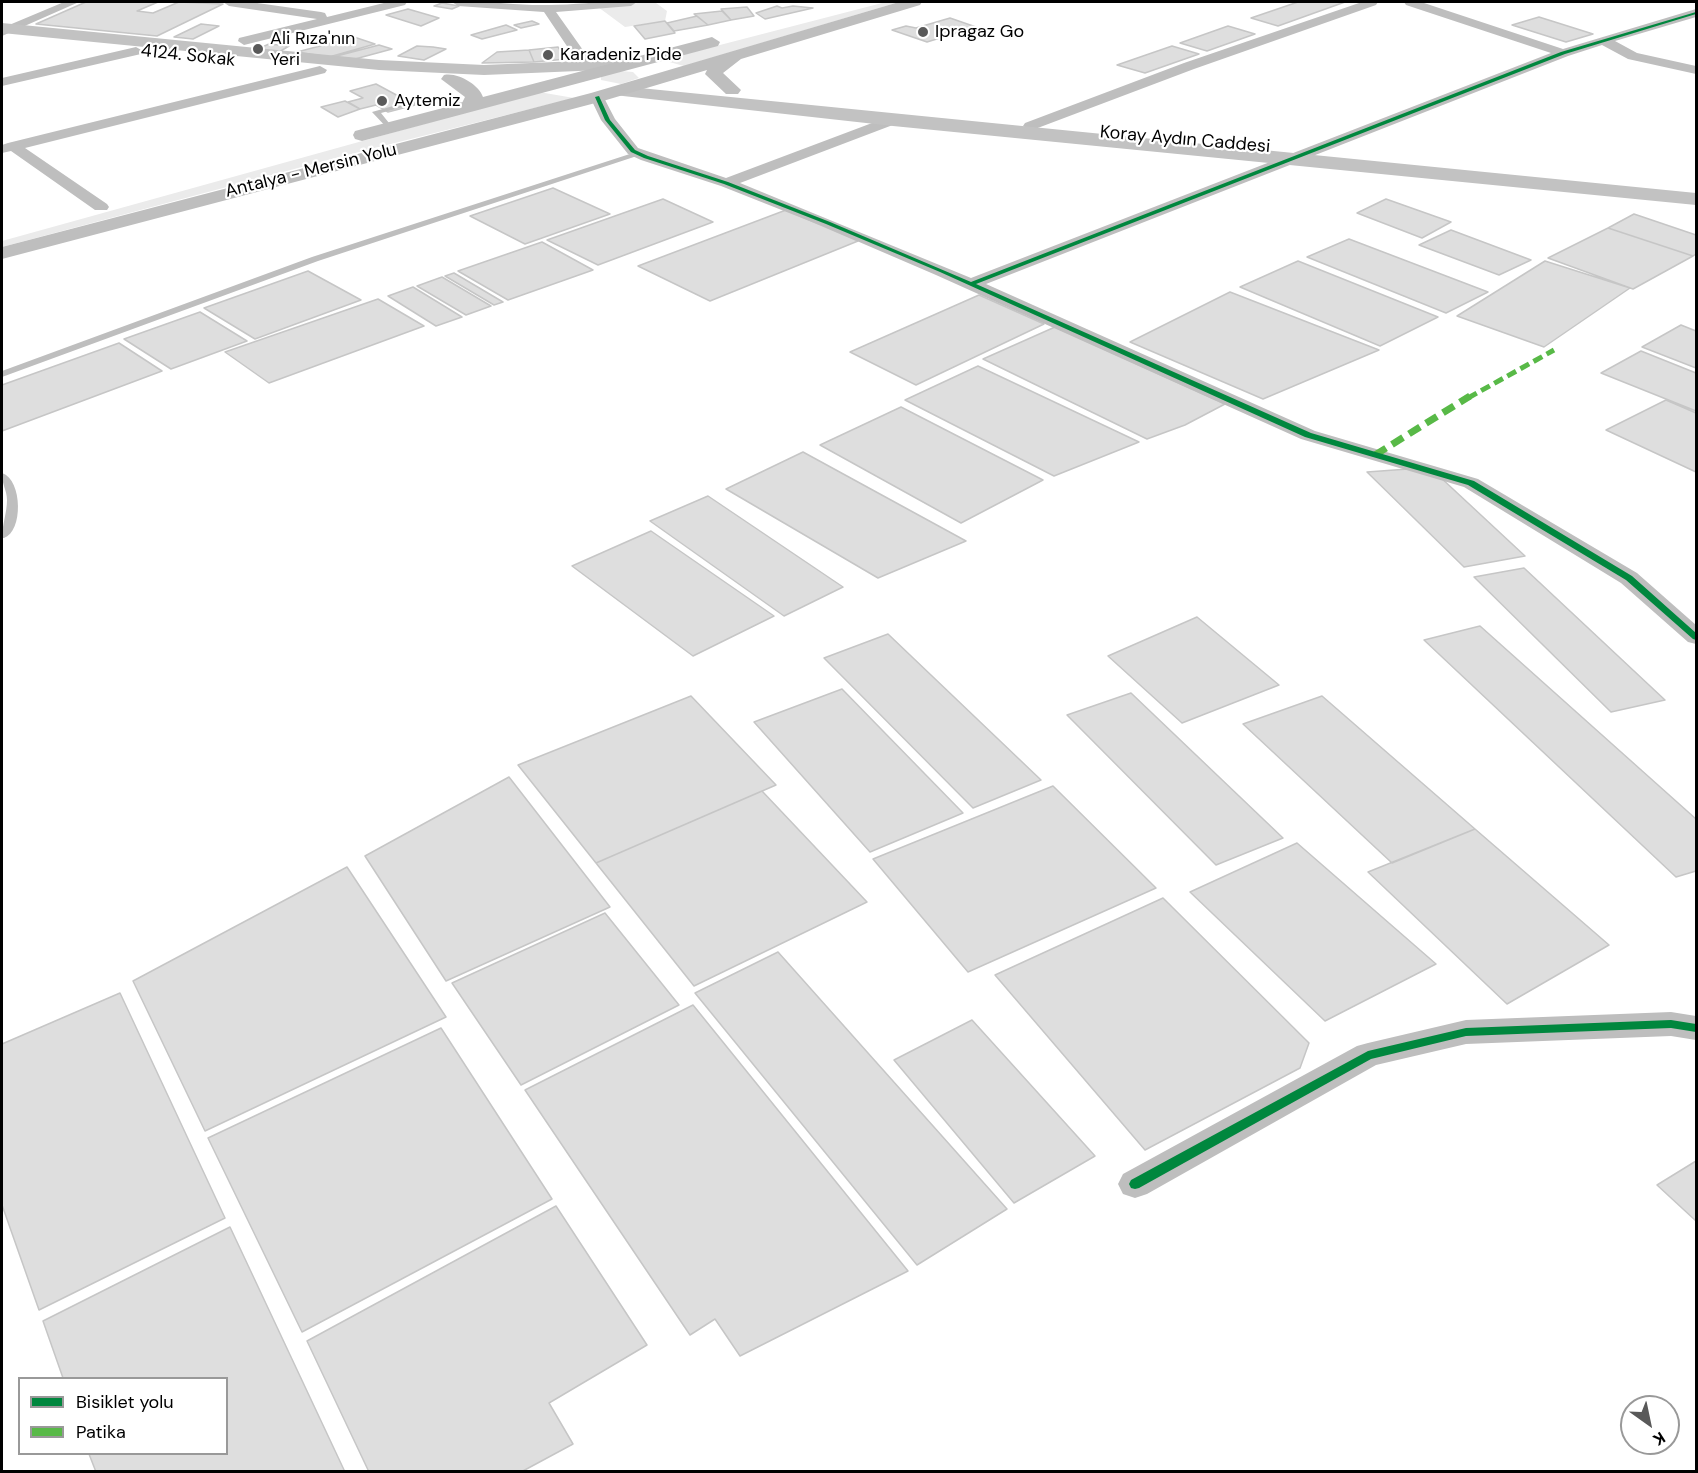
<!DOCTYPE html>
<html>
<head>
<meta charset="utf-8">
<style>
	body { margin:0 }
	#map { position:relative; width:1698px; height:1473px; overflow:hidden; background:#fff; font-family:"DM Sans",sans-serif }
	canvas { display:block }
	.frame { position:absolute; inset:0; border:3px solid #000; pointer-events:none }
	.legend { position:absolute; left:18px; top:1377px; width:210px; height:78px; box-sizing:border-box; background:#fff; border:2px solid #999; margin:0; padding:8px 10px; list-style:none; font-size:18px; color:#000 }
	.legend li { display:flex; align-items:center; gap:12px; height:30px }
	.legend b { width:30px; border:2px solid #999 }
	.north { position:absolute; left:1620px; top:1395px; width:60px; height:60px; box-sizing:border-box; background:#fff; border:2px solid #999; border-radius:50%; rotate:147deg; font-size:16px; font-weight:700; line-height:24px; text-align:center; color:#000 }
	.north::after { content:''; display:block; margin:auto; width:21px; height:27px; background:#595959; clip-path:polygon(50% 0,100% 100%,50% 72%,0 100%) }
</style>
</head>
<body>
<div id="map">
<canvas width="1698" height="1473"></canvas>
<div class="frame"></div>
<ul class="legend">
<li><b style="height:8px;background:#00873e"></b>Bisiklet yolu</li>
<li><b style="height:8px;background:#58b947"></b>Patika</li>
</ul>
<div class="north">K</div>
</div>
<script>
const ctx = document.querySelector('canvas').getContext('2d');
ctx.lineJoin = 'round';
function paint(path, color) {
  ctx.fillStyle = color;
  ctx.fill(path, 'evenodd');
}
function trace(path, color, width, dash) {
  ctx.strokeStyle = color;
  ctx.lineWidth = width;
  ctx.lineCap = dash ? 'butt' : 'round';
  ctx.setLineDash(dash || []);
  ctx.stroke(path);
}
function write(font, color, halo, rows, align = 'center') {
  ctx.font = font + ' "DM Sans",sans-serif';
  ctx.lineWidth = 4.5;
  ctx.setLineDash([]);
  ctx.textBaseline = 'middle';
  ctx.strokeStyle = halo;
  ctx.fillStyle = color;
  for (const [text, x, y, turn = 0] of rows) {
    ctx.save();
    ctx.translate(x, y);
    ctx.rotate((+turn || 0) * Math.PI / 180);
    ctx.textAlign = isNaN(turn) ? turn : align;
    if (halo) ctx.strokeText(text, 0, 0);
    ctx.fillText(text, 0, 0);
    ctx.restore();
  }
}
paint(new Path2D(`
	M648,2L656,3L667,11L665,21L625,27L598,7Z
	M886,2H899L684,66L662,60Z
	M621,71L633,72L639,78L621,84L601,80V76Z
	M539,92L574,98L343,156L2,247V241Z`), '#ebebeb');
const building = new Path2D(`
	M86,2H158L137,11L153,13L179,2L223,4L157,36L36,24Z
	M1298,2H1345L1278,26L1251,18Z
	M442,3L459,6L452,9L434,6Z
	M777,6L782,8L793,6L813,8L765,19L756,13Z
	M747,7L754,16L731,20L721,9Z
	M408,9L439,18L421,26L386,15Z
	M722,11L731,20L708,25L694,14Z
	M697,16L708,25L674,31L667,23Z
	M1539,17L1593,34L1566,42L1512,25Z
	M950,18L976,27L927,42L892,30L906,26L916,28Z
	M532,21L539,24L521,28L514,25Z
	M665,21L675,33L645,39L634,26Z
	M201,24L219,26L193,39L174,37Z
	M506,25L517,30L482,39L471,35Z
	M1228,26L1255,34L1207,51L1180,43Z
	M354,37L375,44L329,57L297,52Z
	M269,44L289,46L279,52L258,49Z
	M379,45L392,49L355,59L333,57Z
	M417,46L433,47L446,49L424,60L398,56Z
	M1172,46L1199,54L1145,73L1117,65Z
	M558,47L566,59L534,62L529,50Z
	M529,50L534,62L482,63L497,52Z
	M376,84L415,105L388,112L376,105L360,109L348,102L363,98L350,91Z
	M345,101L360,109L338,117L321,107Z
	M553,188L610,214L525,244L470,216Z
	M663,199L713,222L598,265L547,240Z
	M1386,199L1451,222L1422,238L1357,213Z
	M786,210L858,241L710,301L638,266Z
	M1634,214L1696,235V254L1693,256L1608,228Z
	M1608,228L1693,256L1633,289L1548,258Z
	M1451,230L1531,260L1499,275L1419,245Z
	M1349,239L1488,292L1446,313L1307,257Z
	M542,242L593,270L508,300L458,271Z
	M1298,261L1438,317L1380,346L1240,287Z
	M1545,261L1630,288L1544,347L1457,316Z
	M308,271L361,300L255,339L204,308Z
	M454,273L503,302L494,305L445,276Z
	M442,277L491,306L466,315L417,286Z
	M413,287L462,317L436,326L388,296Z
	M1230,292L1379,350L1263,399L1130,342Z
	M979,295L1044,324L916,385L850,352Z
	M378,299L424,326L269,383L225,352Z
	M200,312L247,341L171,369L124,339Z
	M1681,325L1696,331V368L1642,347Z
	M1055,327L1225,404L1185,425L1147,439L983,359Z
	M119,343L162,371L2,431V385Z
	M1641,351L1696,373V411L1601,373Z
	M978,366L1139,442L1054,476L905,400Z
	M1666,400L1696,413V472L1606,430Z
	M901,407L1043,480L961,523L820,445Z
	M803,452L966,541L878,578L726,489Z
	M1408,469L1439,476L1525,556L1464,567L1367,472Z
	M708,496L843,587L784,616L650,521Z
	M651,531L774,616L693,656L572,566Z
	M1524,568L1665,700L1611,712L1474,577Z
	M1197,617L1279,685L1182,723L1108,656Z
	M1480,626L1696,819V871L1676,877L1424,640Z
	M888,634L1041,780L973,808L824,658Z
	M842,689L963,813L870,852L754,722Z
	M1131,693L1283,838L1216,865L1067,715Z
	M691,696L776,785L596,863L518,765Z
	M1322,696L1475,829L1392,863L1243,724Z
	M509,777L610,907L446,981L365,856Z
	M1053,786L1156,888L968,972L873,859Z
	M762,791L867,902L694,986L596,863Z
	M1475,829L1609,945L1507,1004L1368,872Z
	M1297,843L1436,964L1325,1021L1190,892Z
	M347,867L446,1017L205,1131L133,981Z
	M1163,898L1309,1043L1300,1068L1145,1150L995,975Z
	M605,913L679,1005L521,1085L452,983Z
	M778,952L1007,1209L917,1265L695,993Z
	M120,993L225,1218L39,1310L2,1205V1044Z
	M693,1005L908,1271L740,1356L715,1319L690,1335L525,1090Z
	M972,1020L1095,1156L1014,1203L894,1060Z
	M441,1028L552,1199L302,1332L208,1138Z
	M1696,1161V1221L1657,1185Z
	M556,1206L647,1345L549,1403L573,1444L521,1472H369L307,1341Z
	M230,1227L345,1472H96L89,1454H226V1378H63L43,1321Z`);
paint(building, '#dedede');
trace(building, '#c6c6c6', 1.5);
paint(new Path2D(`
	M418,99L470,103L474,105L470,107L418,103L381,113L393,128L389,130L372,112Z
	M636,152L643,154L318,261L2,377V371L312,257Z
	M2,473C23,480 23,532 4,538H2C2,525 7,513 7,500C7,490 1,482 2,473Z`), '#bebebe');
paint(new Path2D(`
	M64,2H79L2,36V28Z
	M223,2H250L321,12L325,13L327,17L388,2H407L405,5L244,45L238,41L239,38L317,19L229,6Z
	M452,2C484,0 517,6 549,5C578,5 608,0 637,2L631,6L556,12L595,67L588,71L583,70L544,12L458,6Z
	M1362,2H1378L1376,5L1194,69L1035,129L1030,130L1023,126L1025,123L1184,63Z
	M1404,2H1421L1563,49L1696,9V17L1615,41L1637,53L1696,66V74L1628,59L1602,45L1568,56L986,284L1315,431L1478,479L1637,573L1696,625V644L1688,642L1621,583L1464,487L1301,439L936,275L822,226L721,186L641,160L628,154L601,120L590,97L597,93L602,94L615,119L638,148L726,178L888,117H898L900,120L898,123L740,183L971,278L1551,53L1406,5Z
	M136,47L143,51L141,54L2,86V78Z
	M320,66L327,70L325,73L25,148L107,204L109,207L107,210H95L11,151L2,153V145L8,143Z
	M1671,1012L1696,1016V1040L1671,1036L1466,1044L1376,1065L1147,1194L1135,1198L1123,1194L1118,1184L1123,1174L1357,1046L1368,1043L1466,1020Z`), '#bebebe');
paint(new Path2D(`
	M2,23L379,60L484,65L625,59L631,60L634,64L631,68L625,69L484,75L379,70L2,33Z
	M620,86L1696,193V205L893,126L614,95L611,91L614,87Z`), '#c2c2c2');
paint(new Path2D(`
	M899,2H922L920,5L741,59L723,73L741,90L738,94H726L705,74L707,70L603,101L2,259V247L591,93Z
	M712,37L720,42L718,46L362,141L355,139L353,135L355,131L462,103L465,97L441,79L444,75C458,72 479,85 483,97Z`), '#bebebe');
trace(new Path2D(`
	M1468,398L1554,350`), '#58b947', 5, [10, 5]);
trace(new Path2D(`
	M1375,455L1470,396`), '#58b947', 7, [13, 7]);
paint(new Path2D(`
	M1696,12V14L1565,54L976,284L1311,433L1474,481L1632,576L1696,633V640L1693,639L1626,580L1468,485L1305,437L940,272L826,224L724,184L644,158L631,152L605,120L595,97L599,96L610,120L635,150L648,156L728,182L830,222L971,282L1561,52Z
	M1671,1020L1696,1024V1032L1671,1028L1466,1036L1371,1059L1139,1188L1135,1189L1131,1188L1129,1184L1131,1180L1368,1051L1466,1028Z`), '#00873e');
for (const [x, y, r, color] of [
	[923,32,6,"#595959"],
	[258,49,6,"#595959"],
	[548,55,6,"#595959"],
	[382,101,6,"#595959"]
]) {
  const dot = new Path2D();
  dot.arc(x, y, r, 0, 2 * Math.PI);
  ctx.fillStyle = color;
  ctx.fill(dot);
  trace(dot, '#fff', 2);
}
write('18px', '#000', '#fff', [
	["Ipragaz Go",935,32],
	["Ali Rıza'nın",270,39],
	["Yeri",270,60],
	["Karadeniz Pide",560,55],
	["Aytemiz",394,101]
], 'left');
write('18px', '#000', '#fff', [
	["4124. Sokak",188,56,6],
	["Koray Aydın Caddesi",1185,140,5],
	["Antalya - Mersin Yolu",311,171,-14]
]);
</script>
</body>
</html>
